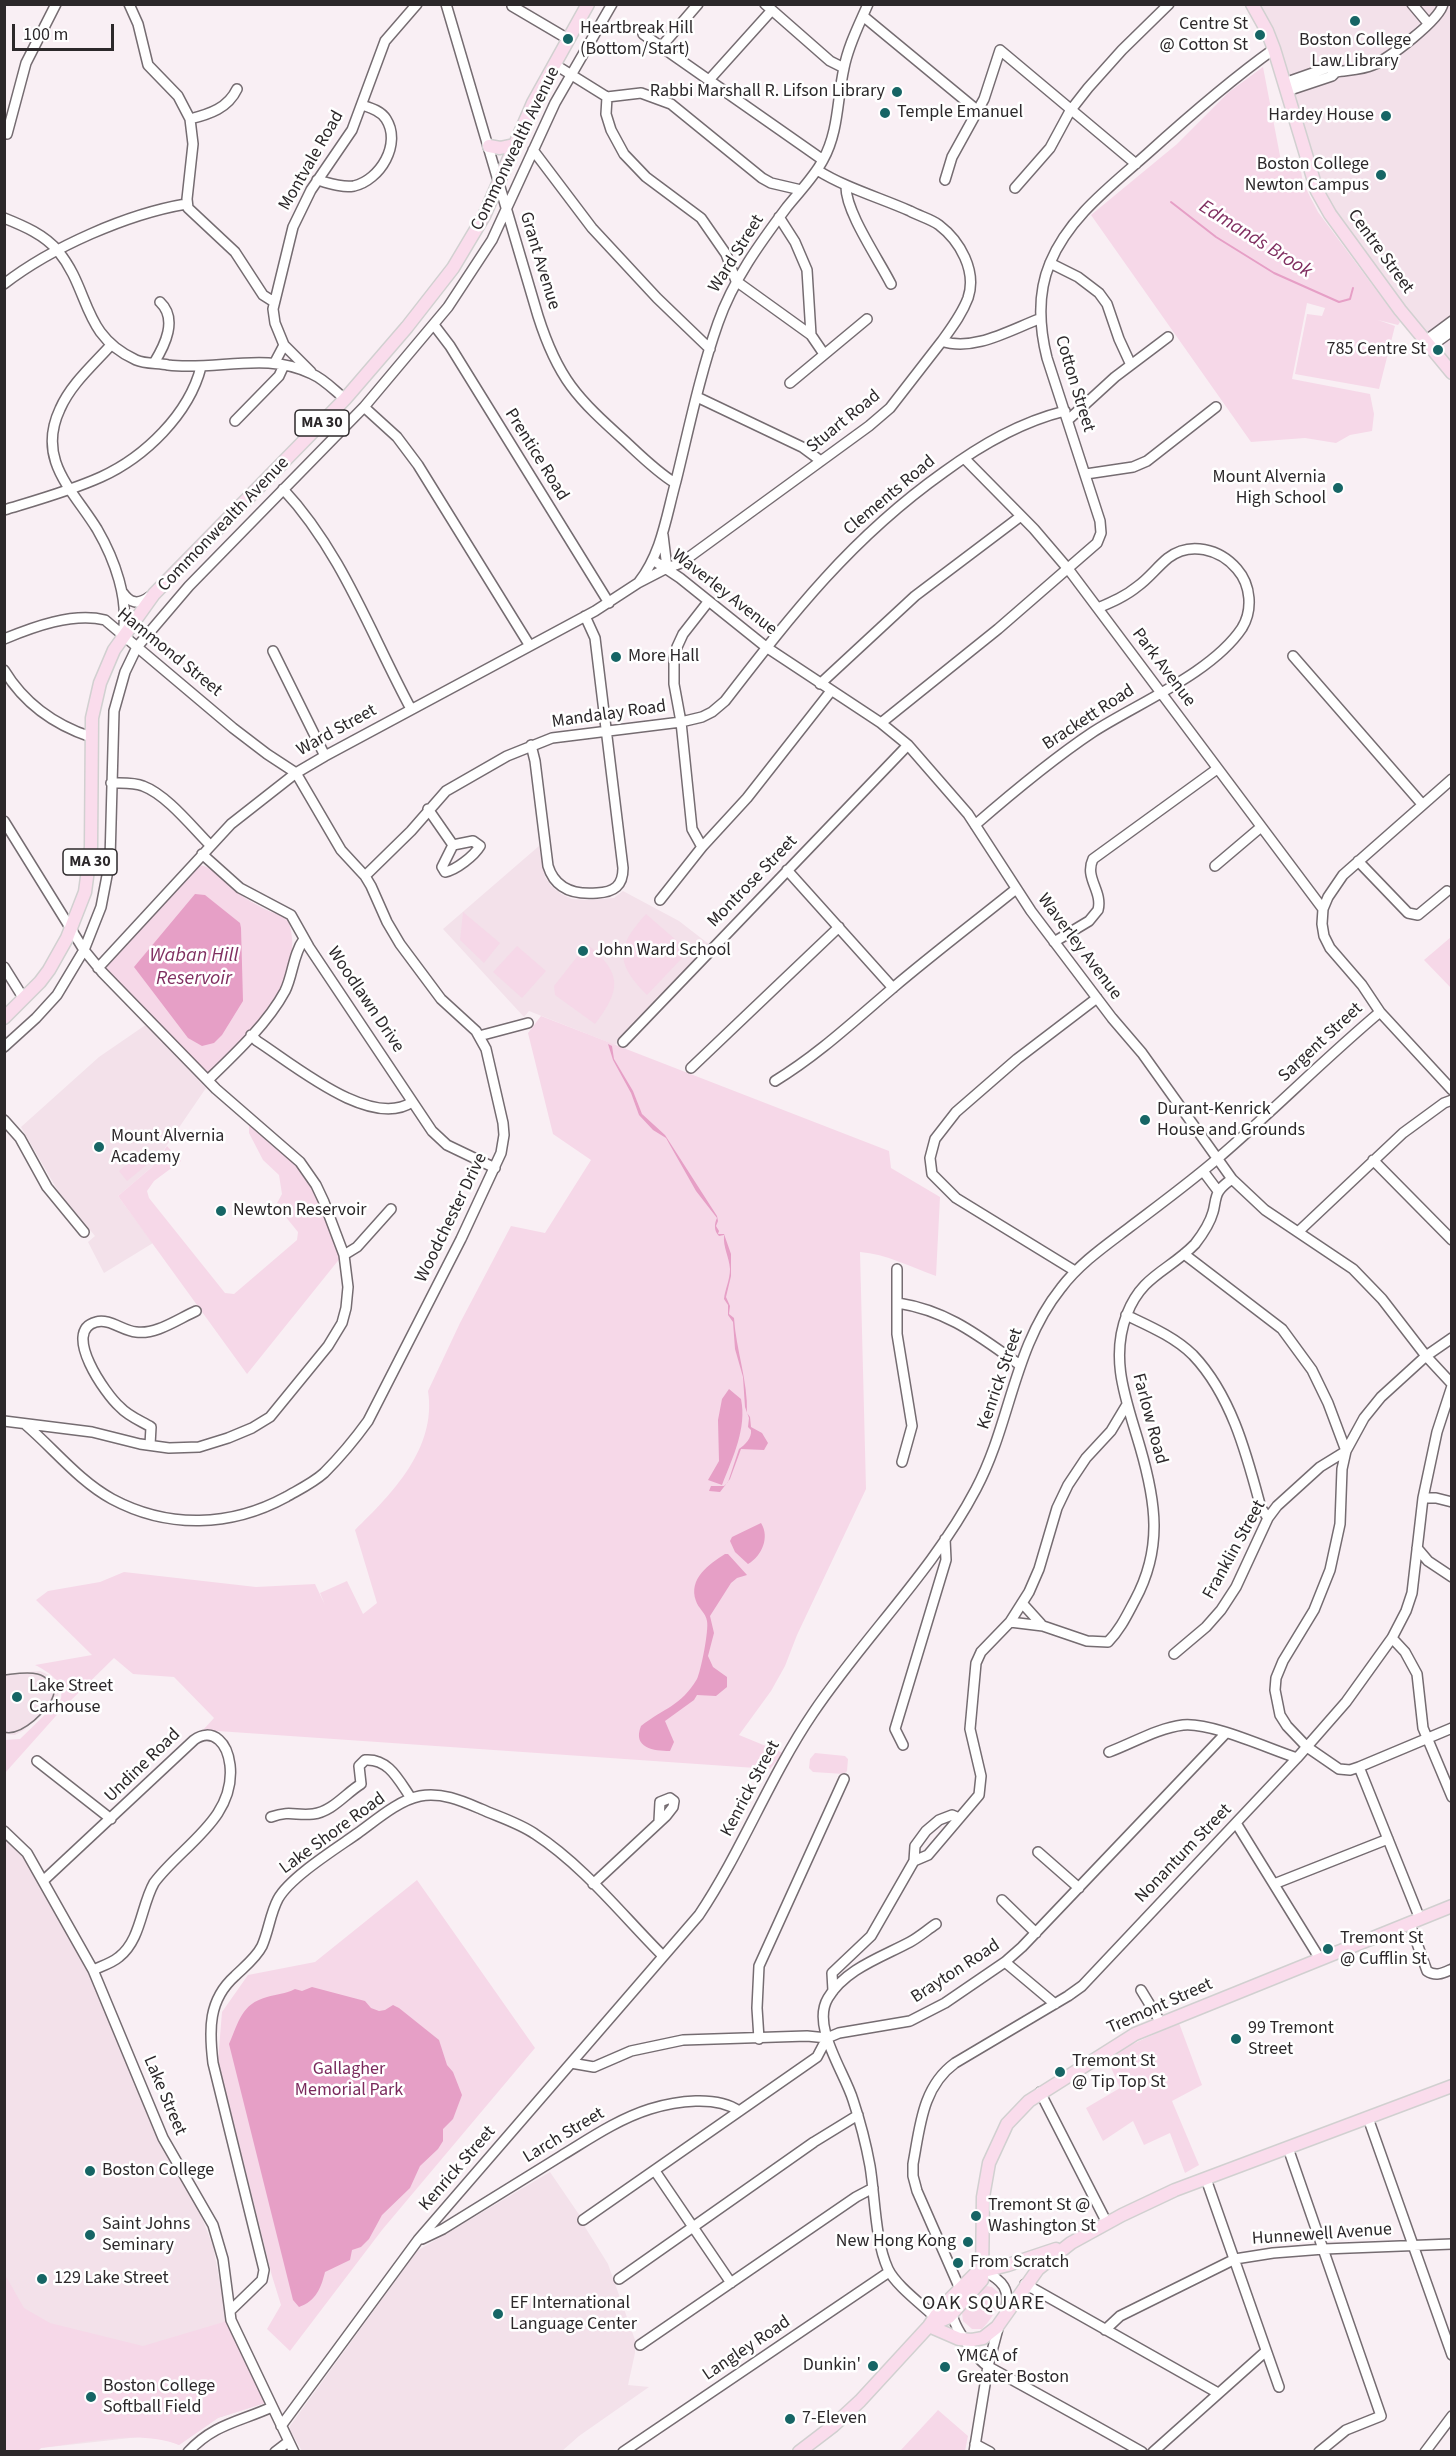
<!DOCTYPE html>
<html>
<head>
<meta charset="utf-8">
<style>
	body { margin:0 }
	#map { position:relative; width:1456px; height:2456px; overflow:hidden; background:#f9eff4; font-family:"Source Sans 3",sans-serif }
	canvas { display:block }
	.frame { position:absolute; inset:0; border:6px solid #2c282a; pointer-events:none }
	.scale { position:absolute; left:12px; top:24px; width:102px; height:27px; box-sizing:border-box; border:3px solid #2c282a; border-top:0; padding-left:8px; font-size:18px; line-height:21px; white-space:nowrap; color:#2c282a; -webkit-text-stroke:4px #fff; paint-order:stroke }
</style>
</head>
<body>
<div id="map">
<canvas width="1456" height="2456"></canvas>
<div class="frame"></div>
<div class="scale">100 m</div>
</div>
<script>
const ctx = document.querySelector('canvas').getContext('2d');
ctx.lineJoin = 'round';
function paint(path, color) {
  ctx.fillStyle = color;
  ctx.fill(path, 'evenodd');
}
function trace(path, color, width, dash) {
  ctx.strokeStyle = color;
  ctx.lineWidth = width;
  ctx.lineCap = dash ? 'butt' : 'round';
  ctx.setLineDash(dash || []);
  ctx.stroke(path);
}
function write(font, color, halo, rows, align = 'center') {
  ctx.font = font + ' "Source Sans 3",sans-serif';
  ctx.lineWidth = 5;
  ctx.setLineDash([]);
  ctx.textBaseline = 'middle';
  ctx.strokeStyle = halo;
  ctx.fillStyle = color;
  for (const [text, x, y, turn = 0] of rows) {
    ctx.save();
    ctx.translate(x, y);
    ctx.rotate((+turn || 0) * Math.PI / 180);
    ctx.textAlign = isNaN(turn) ? turn : align;
    if (halo) ctx.strokeText(text, 0, 0);
    ctx.fillText(text, 0, 0);
    ctx.restore();
  }
}
paint(new Path2D(`
	M1252,5H1451V373L1330,214L1286,85Z
	M539,846L545,877L552,887L563,895L572,899L587,900L614,898L623,891L679,921L710,945L615,1045L529,1011L524,1017L443,929Z
	M147,1024L206,1088L152,1167L118,1196L153,1243L104,1273L88,1242L95,1236L58,1191L21,1127L99,1057Z
	M40,1671L49,1675L56,1683L59,1692L57,1701L24,1730L15,1735L5,1734V1674Z
	M4,1837L24,1857L87,1966L153,2129L200,2213L213,2246L228,2325L265,2403L218,2418L179,2445L164,2439L139,2437L41,2448L39,2451H5Z
	M550,2172L580,2216L585,2227L608,2264L635,2340V2353L628,2385L649,2387L579,2436L562,2451H302L290,2430V2426L417,2251Z`), '#f3e1ea');
paint(new Path2D(`
	M1263,67L1281,161L1299,159L1303,183L1318,212L1400,322L1398,325L1378,320L1395,326L1379,389L1295,374L1307,314L1322,316L1325,308L1307,303L1292,379L1370,394L1374,414L1372,431L1350,435L1336,443L1305,438L1251,442L1091,215L1177,144L1229,92Z
	M199,865C216,867 229,887 242,896C256,905 271,913 286,917C299,939 290,978 277,998C262,1022 231,1052 211,1072H205L105,968Z
	M463,912L500,943L484,963L460,940Z
	M646,914L684,947V956L647,995C615,963 616,947 646,914Z
	M1451,937V988L1424,960Z
	M587,944C622,973 622,989 595,1024L555,995L554,986Z
	M517,946L546,971L522,998L493,972Z
	M541,1016L889,1151L891,1168L940,1197L936,1276C911,1267 886,1254 860,1252L866,1489L797,1635L785,1666L771,1691L739,1735L783,1753L770,1769L203,1730L214,1718L174,1677L133,1674L114,1658L63,1708L5,1773V1740L20,1739L61,1699C64,1682 49,1672 35,1665L92,1655L36,1600L48,1591L100,1582L124,1572L256,1587L315,1584L325,1605L320,1593L347,1581L363,1614L377,1603L355,1530C392,1494 437,1448 428,1391L460,1323L511,1226L545,1233L591,1160L553,1134L528,1033Z
	M249,1122L293,1158L311,1182L341,1257L247,1374L118,1196L152,1167L167,1146L181,1161L154,1181L147,1191L149,1198L225,1293L234,1294L297,1240L298,1232L276,1205L282,1194L279,1175L263,1160L249,1133Z
	M140,1153L149,1163L127,1181L119,1171Z
	M815,1753L845,1756L848,1759L847,1771L844,1774L813,1772L809,1768L810,1759Z
	M417,1880L535,2048L382,2230L290,2351L267,2329L281,2305L272,2276L218,2061L222,2012L248,1975L315,1962Z
	M1179,2023L1202,2085L1172,2101L1199,2165L1185,2173L1170,2133L1144,2145L1133,2121L1103,2141L1086,2108L1120,2088L1106,2056Z
	M4,2273L24,2308L50,2323L143,2346L227,2321L265,2403L218,2418L179,2445C139,2429 84,2443 41,2448L37,2451H5Z
	M986,2286L992,2287L998,2292C1002,2304 991,2320 982,2329H972L963,2321L962,2313Z
	M938,2410L968,2436L965,2451H900Z`), '#f6d8e8');
paint(new Path2D(`
	M195,894L205,895L240,923L241,928L243,1001L222,1035L214,1043L202,1046L188,1038L134,967Z
	M608,1044L612,1046L614,1059L633,1091L642,1114L665,1135L717,1216L718,1221L716,1226L719,1231L718,1234H724L731,1254V1276L726,1297L730,1306L729,1314L734,1318C736,1350 748,1381 747,1413L750,1417L751,1427L762,1433L768,1443L764,1450L741,1449L730,1479L720,1492L709,1491L711,1486H724L728,1482L739,1449C745,1445 752,1438 751,1430L748,1427L749,1418L745,1407L743,1377L735,1349L733,1322L728,1315V1305L724,1299C725,1289 730,1280 730,1269C729,1256 723,1248 724,1235L719,1236C714,1231 714,1224 717,1218L696,1191L666,1138L653,1130L639,1115L631,1093L613,1060Z
	M729,1389L741,1399C747,1428 733,1457 722,1485L708,1480L719,1461L718,1420L722,1399Z
	M761,1523C770,1537 762,1556 748,1564L735,1552L730,1541L732,1537Z
	M725,1554H728L747,1575L737,1578L731,1583L710,1616L714,1633L708,1656L713,1667L727,1677V1687L716,1696L697,1695L694,1700L665,1721L674,1742L670,1751C654,1751 632,1748 641,1726C664,1708 681,1706 697,1679C701,1671 709,1630 707,1621C706,1613 698,1608 696,1601C688,1579 709,1564 725,1554Z
	M312,1987L365,2001L371,2008L379,2011L385,2010L393,2005L399,2008L439,2040L447,2065L453,2072L462,2095L453,2119L443,2129V2141L438,2149L420,2166L410,2188L382,2215L369,2239L361,2247L352,2250L350,2260L325,2272C321,2288 316,2301 299,2307L293,2300L229,2044C239,2022 241,2004 267,1997C277,1994 285,1994 295,1989L302,1991Z`), '#e69fc6');
trace(new Path2D(`
	M1171,202L1216,237L1274,273L1339,302L1350,299L1353,288`), '#e69fc6', 2);
const minor = new Path2D(`
	M129,4L138,24L148,65L178,96L190,119L193,144L187,199L188,208L235,252L263,295L274,302
	M446,4L538,316C558,379 577,398 626,442C641,456 657,472 675,483
	M765,4L830,61L844,68
	M1412,4L1428,23
	M512,6L568,39
	M863,16L978,111
	M643,34L823,160
	M661,47L698,4
	M554,64L607,97L641,93L671,104L762,178L771,183L801,190
	M1336,72L1332,67L1327,68L1290,81L1286,85L1293,89L1332,76L1336,72C1347,70 1362,70 1373,65C1388,59 1440,20 1443,4
	M709,80L772,10
	M607,97L606,114L611,130L624,154L646,177L701,218L726,254L736,281L811,335L824,354
	M190,119C210,114 228,108 237,89
	M7,134L26,63L56,4
	M533,150L592,228L657,298L710,349
	M817,170C846,188 878,197 910,211C919,216 931,219 939,225C960,241 977,271 968,298C962,314 952,327 942,341
	M317,180C329,183 341,188 354,186C380,180 402,144 386,119C381,111 371,108 362,105
	M945,180L952,157L984,99L1000,50L1136,164
	M846,186C845,211 879,260 891,284
	M1015,188L1050,148L1070,111L1088,88L1122,50L1169,4
	M779,217L795,242L807,270L811,335
	M4,218C24,226 45,235 58,251C91,291 81,335 136,360C145,364 158,363 168,365C216,371 267,351 312,374C324,379 335,391 345,399
	M1050,263L1078,277L1099,293L1107,304L1119,339L1131,365
	M4,284C52,247 127,214 186,204
	M434,325L450,346L609,603
	M1425,341L1452,321
	M111,345C93,365 71,384 60,409C36,460 73,490 97,529C115,560 129,599 123,634
	M284,345L311,372
	M1430,347L1452,331
	M275,362L284,345L275,323L273,309L293,227L311,190L352,130L385,41L417,4
	M154,363C165,345 178,319 160,302
	M790,383L867,319
	M697,397L802,447L821,461
	M364,407L397,437L418,465L530,646
	M1068,420L1115,377L1168,337
	M235,421L279,376L284,365
	M964,458L1034,529L1069,570L1323,909
	M1086,474L1133,467L1147,461L1216,407
	M283,489C342,552 371,635 411,709
	M4,510C37,500 70,491 101,477C145,457 189,414 201,367
	M653,560L680,578L766,647L881,723L908,745L968,814L1031,911L1112,1018L1142,1053L1232,1179L1265,1210L1353,1269L1382,1299L1426,1356L1452,1384
	M667,568L681,563L869,426L890,408L942,341C973,352 1010,330 1039,319
	M639,582C662,552 666,517 676,481C689,428 700,374 718,323C733,280 760,243 787,207C799,192 814,177 823,160C839,131 837,99 844,68C848,46 859,25 868,4
	M123,593C130,603 138,605 149,597
	M4,639C33,627 73,612 105,620L233,728L267,754L296,773L341,850L365,876L371,886L387,922L400,944L441,999L476,1031L486,1049L503,1123L504,1135L501,1153L461,1239L368,1421C355,1439 340,1457 324,1473C313,1483 298,1490 286,1497C231,1527 168,1529 112,1499C79,1481 54,1449 26,1425
	M273,651L325,756
	M1293,656L1422,804
	M4,670C24,703 55,725 91,737
	M820,684L915,596L1021,516
	M881,723L998,629L1097,543L1101,533L1100,521L1047,358C1039,326 1037,294 1050,263C1069,217 1111,186 1147,154C1188,117 1229,81 1274,49
	M531,745L535,761L548,866C555,889 574,895 597,893C614,892 623,886 623,868L595,638L585,616
	M1452,779L1343,875L1328,897L1323,909L1322,924L1324,936L1330,948L1362,985L1380,1012L1452,1090
	M111,783C121,783 134,782 143,786C167,795 192,827 210,845
	M428,809L453,845L442,867L445,872C456,870 474,856 480,846L473,841L453,845
	M4,821L84,950L102,972L216,1089L300,1162L316,1185L324,1202L344,1255L348,1287L346,1308L342,1323L328,1346L270,1417L252,1428L228,1438L199,1447L169,1448L140,1444L92,1432L4,1421
	M975,825C1013,792 1051,760 1093,732C1138,703 1212,673 1242,628C1253,610 1251,585 1237,569C1220,549 1190,541 1168,558C1157,567 1149,578 1138,586C1126,596 1112,602 1098,608
	M702,847L692,829L681,722L674,684V659L677,647L683,634L708,602
	M202,854L240,888L291,915L309,947L432,1131L447,1145L495,1168
	M1358,861L1408,913L1418,915L1447,891
	M1215,866L1261,827
	M787,870L893,988
	M365,876L411,831L446,791L507,756L552,738L681,722L702,717L712,712L725,701C793,613 851,538 944,472C981,445 1020,422 1065,411
	M660,900L702,847L747,798L831,691
	M1054,942L1089,921L1098,910C1103,891 1084,878 1093,859L1217,769
	M4,967L24,999
	M98,968L231,824L296,773L325,756L595,611L638,583L667,568L663,535
	M251,1035L257,1041C293,1064 371,1130 412,1102
	M479,1036L528,1023
	M623,1042L908,745
	M4,1047L36,1018L57,995L84,950L101,907L110,860L114,711L125,672L137,647L189,586L364,407L448,307L492,240L555,103L612,4
	M691,1068L839,927
	M208,1080C234,1055 268,1023 285,991C293,975 293,954 304,939
	M775,1081C818,1055 855,1020 894,987C933,954 975,922 1016,889
	M4,1120L20,1138L47,1187L84,1232
	M1373,1160L1452,1240
	M1203,1171L1218,1191
	M1298,1232L1403,1133L1444,1103L1452,1100
	M1184,1254L1282,1329L1312,1370L1328,1403L1346,1451L1342,1469L1340,1524L1330,1570L1314,1610L1283,1661L1276,1678L1275,1690L1280,1715L1287,1726L1307,1747L1339,1769L1350,1770L1359,1767L1452,1728
	M344,1255L357,1247L391,1209
	M897,1269V1334L912,1426L902,1462
	M1075,1271L956,1198L932,1174L930,1158L935,1139L956,1112L1017,1059L1097,998
	M898,1303C949,1311 980,1337 1020,1365
	M1126,1315C1149,1326 1175,1337 1193,1355C1232,1396 1247,1456 1261,1508L1268,1518
	M150,1445L151,1427C141,1421 128,1416 120,1407C106,1395 61,1331 96,1322C109,1318 123,1331 136,1332C156,1335 178,1319 196,1311
	M1423,1498H1436L1452,1502
	M1417,1548L1428,1561L1452,1577
	M1022,1603L1041,1624
	M1010,1622L1043,1626L1087,1641L1108,1642C1120,1630 1127,1615 1135,1600C1163,1548 1156,1502 1140,1447C1127,1402 1109,1360 1127,1314C1142,1275 1169,1271 1195,1244C1202,1235 1210,1223 1213,1212C1215,1206 1215,1196 1219,1191C1222,1186 1228,1182 1232,1179
	M1392,1638L1405,1652L1417,1674L1423,1728L1452,1797
	M1174,1654L1206,1627L1221,1610L1236,1587L1268,1518L1277,1506L1320,1467L1346,1451L1364,1418L1381,1397L1426,1356L1452,1338
	M903,1745L895,1729L946,1560L945,1539
	M1109,1752C1133,1743 1158,1728 1183,1725C1211,1722 1269,1749 1297,1758
	M37,1761L111,1819
	M1359,1767L1420,1919
	M271,1817C291,1810 295,1816 313,1814C332,1812 346,1793 361,1784L359,1766L365,1760C389,1758 399,1781 411,1798
	M1236,1823L1320,1959
	M4,1831L27,1853L93,1970L163,2138L213,2225L223,2259L231,2320L294,2452
	M1038,1852L1079,1888
	M914,1861L928,1855L979,1795L981,1776L970,1729L976,1663L981,1652L1010,1622L1029,1592L1039,1569L1057,1508L1068,1485L1086,1458L1111,1431L1126,1406
	M43,1881L194,1740C202,1734 211,1733 219,1740C226,1746 229,1757 230,1765C236,1819 181,1846 154,1883C141,1906 141,1940 119,1957C112,1963 102,1966 93,1970
	M593,1884L666,1816L673,1807L674,1801L670,1798L660,1802L659,1821
	M1274,1884L1388,1839
	M1002,1900L1036,1933
	M936,1924C927,1930 919,1937 910,1942C882,1957 845,1969 828,1998C811,2026 844,2071 853,2100C860,2121 866,2144 870,2166C875,2196 875,2241 888,2269C896,2286 924,2306 938,2320
	M1410,1924L1427,1971C1436,1977 1443,1973 1452,1969
	M1005,1962L1055,2004
	M1141,1990L1161,2023
	M833,1991L832,1973L871,1936L914,1861L915,1846L926,1831L939,1820L952,1815L959,1818
	M759,2039L757,2008L759,1966L844,1779
	M571,2063L594,2067L631,2051L683,2040L807,2036L827,2038L839,2033L910,2021L945,2003L1005,1962L1022,1947L1226,1733
	M1040,2092L1107,2223
	M1368,2118L1452,2355
	M1288,2148L1381,2416L1346,2430L1319,2452
	M655,2171L731,2283
	M1206,2179L1279,2387
	M583,2220L817,2057L827,2038
	M422,2239L443,2229C482,2205 521,2181 561,2156C589,2139 618,2119 650,2109C676,2101 716,2095 739,2111
	M983,2270C1003,2281 1011,2289 1005,2312
	M619,2279L814,2142L858,2115
	M1025,2284L1218,2393
	M957,2293L960,2289L917,2191L913,2176V2164C920,2127 922,2087 955,2063L1068,1996L1082,1986L1297,1758L1346,1702L1392,1638L1406,1611L1412,1593L1423,1498L1437,1432L1452,1386
	M230,2311L262,2280L264,2270L213,2063C209,2030 208,2000 235,1976C244,1967 256,1958 262,1946C269,1930 270,1914 278,1899C290,1877 337,1848 358,1833C376,1820 399,1800 420,1796C442,1792 462,1801 481,1809C499,1817 519,1823 535,1834C584,1866 622,1915 663,1956
	M952,2311C952,2326 977,2360 989,2367C1040,2395 1091,2423 1142,2452
	M1105,2330L1120,2316L1235,2259L1273,2253L1324,2249L1452,2244
	M640,2345L856,2197L873,2188
	M281,2426L418,2240L699,1915C742,1851 769,1778 813,1713C864,1637 933,1571 976,1489C1011,1423 1013,1348 1061,1288C1080,1263 1105,1246 1130,1227C1159,1205 1189,1183 1217,1159C1272,1112 1324,1059 1380,1012
	M975,2444L990,2452
	M188,2452C214,2424 239,2422 272,2407
	M275,2452L288,2442
	M623,2452L889,2272
	M974,2452L988,2366L999,2325
	M1153,2452L1265,2352
	M1425,2452L1452,2416`);
const major = new Path2D(`
	M1252,4L1267,31L1274,49L1317,191L1330,214L1400,310L1452,373
	M489,146L500,148L514,145
	M4,1018L40,982L49,970L67,938L85,892L91,847L92,718L100,683L114,650L154,594L345,399L407,327L453,268L484,216L533,103L588,4
	M929,2326L949,2317L982,2280L983,2197L989,2163L1007,2124L1029,2101L1135,2034L1452,1906
	M929,2326L959,2339L972,2340L983,2338L997,2327L1038,2269L1071,2243L1122,2215L1175,2190L1452,2086
	M799,2452L833,2426L860,2401L929,2326L941,2308L976,2273L1008,2265L1056,2249`);
trace(minor, '#756c71', 12);
trace(major, '#d1d0d0', 15);
trace(minor, '#fff', 9);
trace(major, '#fadcec', 12);
trace(new Path2D(`
	M4,1675C24,1673 49,1667 54,1693C51,1709 21,1737 4,1732`), '#7a7477', 1.5);
for (const [x, y, r, color] of [
	[1355,21,6,"#166565"],
	[1260,35,6,"#166565"],
	[568,39,6,"#166565"],
	[897,92,6,"#166565"],
	[885,113,6,"#166565"],
	[1386,116,6,"#166565"],
	[1381,175,6,"#166565"],
	[1438,350,6,"#166565"],
	[1338,488,6,"#166565"],
	[616,657,6,"#166565"],
	[583,951,6,"#166565"],
	[1145,1120,6,"#166565"],
	[99,1147,6,"#166565"],
	[221,1211,6,"#166565"],
	[17,1697,6,"#166565"],
	[1328,1949,6,"#166565"],
	[1236,2039,6,"#166565"],
	[1060,2072,6,"#166565"],
	[90,2171,6,"#166565"],
	[976,2216,6,"#166565"],
	[90,2235,6,"#166565"],
	[968,2242,6,"#166565"],
	[958,2263,6,"#166565"],
	[42,2279,6,"#166565"],
	[498,2314,6,"#166565"],
	[873,2366,6,"#166565"],
	[945,2367,6,"#166565"],
	[91,2397,6,"#166565"],
	[790,2419,6,"#166565"]
]) {
  const dot = new Path2D();
  dot.arc(x, y, r, 0, 2 * Math.PI);
  ctx.fillStyle = color;
  ctx.fill(dot);
  trace(dot, '#fff', 2);
}
for (const [x, y, w] of [
	[322,423,54],
	[90,862,54]
]) {
  const box = new Path2D();
  box.roundRect(x - w / 2, y - 13, w, 26, 4.5);
  ctx.fillStyle = '#fff';
  ctx.fill(box);
  trace(box, '#2c282a', 1.5);
}
write('bold 16px', '#2c282a', null, [
	["MA 30",322,423],
	["MA 30",90,862]
]);
write('18px', '#2c282a', '#fff', [
	["Centre St",1248,25,"right"],
	["@ Cotton St",1248,46,"right"],
	["Heartbreak Hill",580,29],
	["(Bottom/Start)",580,50],
	["Boston College",1355,41,"center"],
	["Law Library",1355,62,"center"],
	["Rabbi Marshall R. Lifson Library",885,92,"right"],
	["Temple Emanuel",897,113],
	["Hardey House",1374,116,"right"],
	["Boston College",1369,165,"right"],
	["Newton Campus",1369,186,"right"],
	["785 Centre St",1426,350,"right"],
	["Mount Alvernia",1326,478,"right"],
	["High School",1326,499,"right"],
	["More Hall",628,657],
	["John Ward School",595,951],
	["Durant-Kenrick",1157,1110],
	["House and Grounds",1157,1131],
	["Mount Alvernia",111,1137],
	["Academy",111,1158],
	["Newton Reservoir",233,1211],
	["Lake Street",29,1687],
	["Carhouse",29,1708],
	["Tremont St",1340,1939],
	["@ Cufflin St",1340,1960],
	["99 Tremont",1248,2029],
	["Street",1248,2050],
	["Tremont St",1072,2062],
	["@ Tip Top St",1072,2083],
	["Boston College",102,2171],
	["Tremont St @",988,2206],
	["Washington St",988,2227],
	["Saint Johns",102,2225],
	["Seminary",102,2246],
	["New Hong Kong",956,2242,"right"],
	["From Scratch",970,2263],
	["129 Lake Street",54,2279],
	["EF International",510,2304],
	["Language Center",510,2325],
	["YMCA of",957,2357],
	["Greater Boston",957,2378],
	["Dunkin'",861,2366,"right"],
	["Boston College",103,2387],
	["Softball Field",103,2408],
	["7-Eleven",802,2419]
], 'left');
write('18px', '#2c282a', '#fff', [
	["Commonwealth Avenue",516,149,-64],
	["Montvale Road",312,161,-60],
	["Centre Street",1380,252,54],
	["Ward Street",737,254,-58],
	["Grant Avenue",539,261,73],
	["Cotton Street",1074,384,73],
	["Stuart Road",844,422,-39],
	["Prentice Road",536,455,58],
	["Clements Road",890,496,-40],
	["Commonwealth Avenue",224,525,-46],
	["Waverley Avenue",724,593,38],
	["Hammond Street",169,653,39],
	["Park Avenue",1163,668,53],
	["Mandalay Road",609,715,-8],
	["Brackett Road",1089,718,-33],
	["Ward Street",337,731,-29],
	["Montrose Street",753,882,-46],
	["Waverley Avenue",1079,947,53],
	["Woodlawn Drive",365,1000,56],
	["Sargent Street",1321,1043,-43],
	["Woodchester Drive",452,1218,-64],
	["Kenrick Street",1001,1379,-71],
	["Farlow Road",1149,1419,75],
	["Franklin Street",1235,1550,-61],
	["Undine Road",143,1766,-44],
	["Kenrick Street",751,1789,-62],
	["Lake Shore Road",333,1834,-36],
	["Nonantum Street",1184,1854,-46],
	["Brayton Road",956,1972,-33],
	["Tremont Street",1160,2007,-24],
	["Lake Street",164,2096,67],
	["Larch Street",564,2136,-31],
	["Kenrick Street",458,2169,-49],
	["Hunnewell Avenue",1322,2235,-4],
	["Langley Road",747,2349,-34]
]);
write('18px', '#7a295c', '#fff', [
	["Gallagher",349,2070],
	["Memorial Park",349,2091]
]);
write('italic 20px', '#802f61', '#fff', [
	["Edmands Brook",1255,240,32],
	["Waban Hill",194,957],
	["Reservoir",194,980]
]);
ctx.letterSpacing = '1.5px';
write('20px', '#2c282a', '#fff', [
	["OAK SQUARE",984,2305]
]);
ctx.letterSpacing = '0px';
</script>
</body>
</html>
